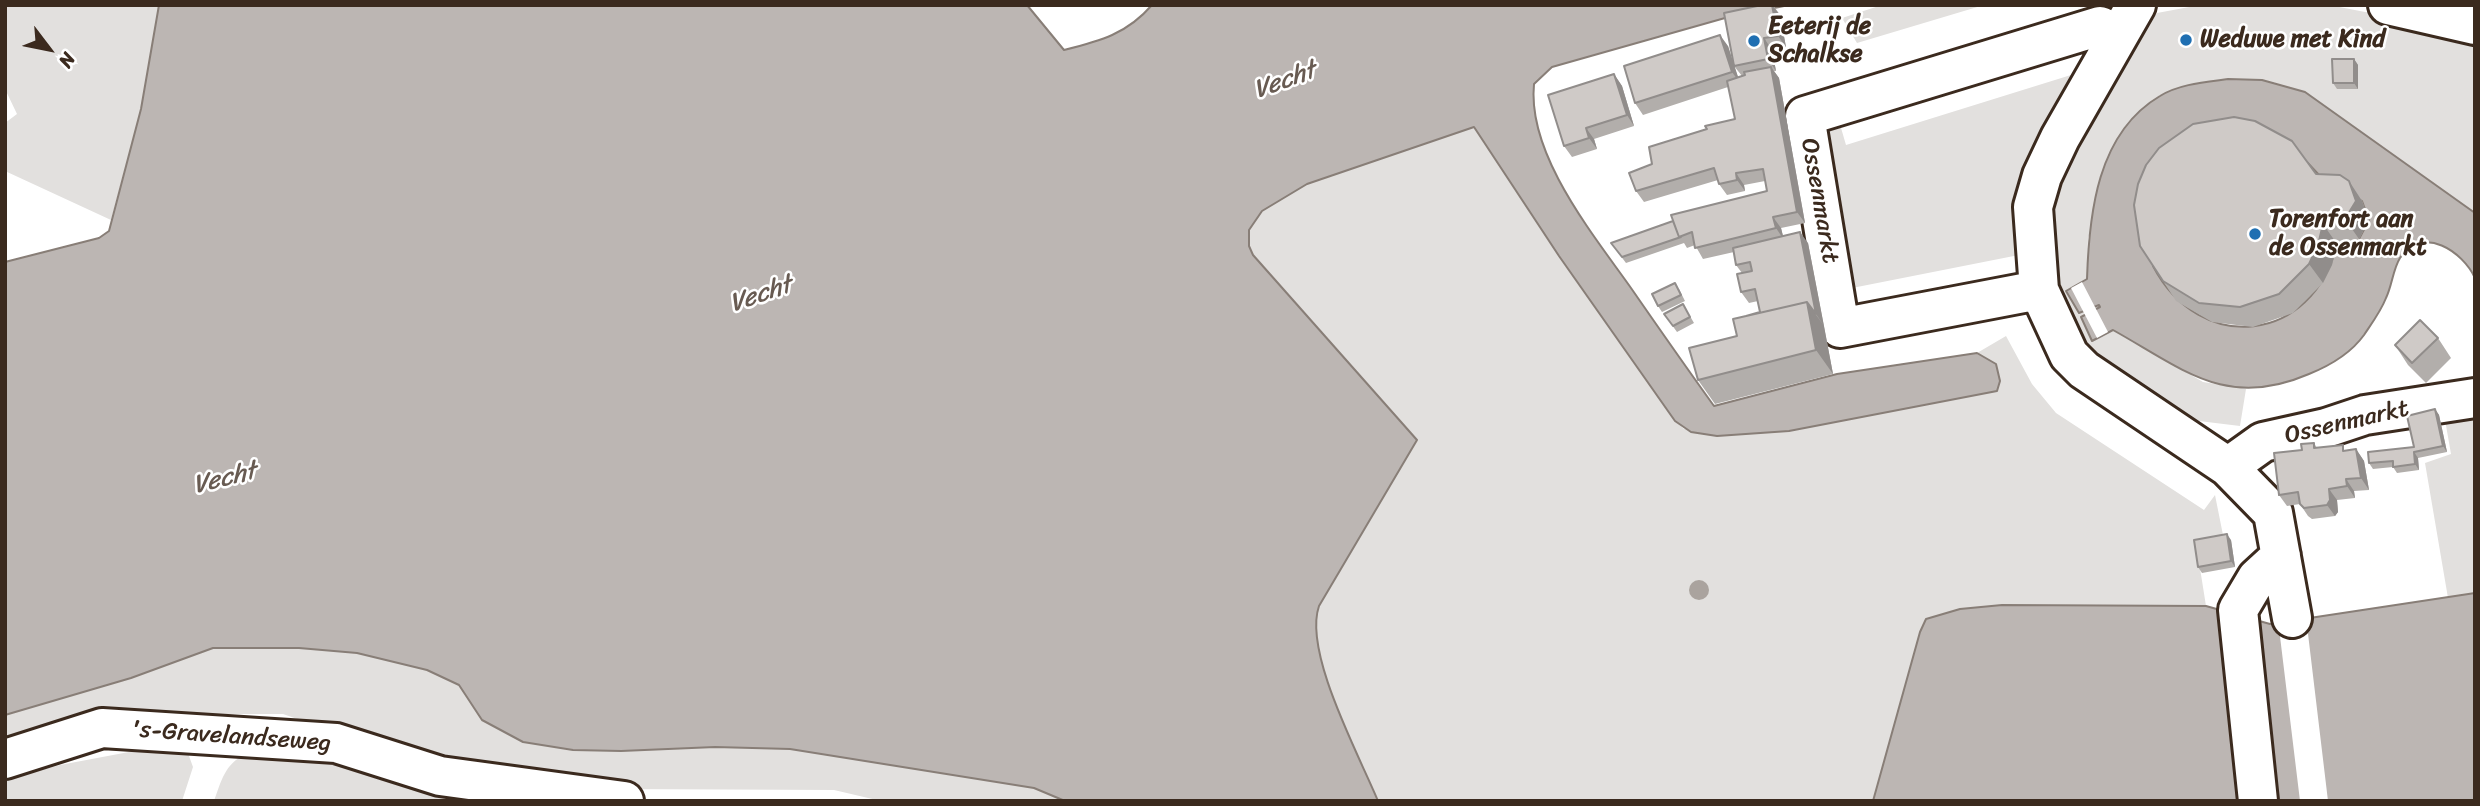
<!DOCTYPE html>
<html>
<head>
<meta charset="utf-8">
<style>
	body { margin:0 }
	#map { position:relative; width:2480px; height:806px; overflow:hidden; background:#fff; font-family:Sriracha,sans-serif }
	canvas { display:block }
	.frame { position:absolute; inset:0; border:7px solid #3b2a1e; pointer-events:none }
	.north { position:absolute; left:14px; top:14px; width:70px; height:70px; -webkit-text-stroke:5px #fff; paint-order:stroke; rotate:122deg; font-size:19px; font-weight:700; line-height:28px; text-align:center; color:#3b2a1e }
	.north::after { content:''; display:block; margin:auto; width:24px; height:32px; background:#3b2a1e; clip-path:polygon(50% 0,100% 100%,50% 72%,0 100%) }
</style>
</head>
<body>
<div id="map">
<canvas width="2480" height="806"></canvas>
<div class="frame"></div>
<div class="north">N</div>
</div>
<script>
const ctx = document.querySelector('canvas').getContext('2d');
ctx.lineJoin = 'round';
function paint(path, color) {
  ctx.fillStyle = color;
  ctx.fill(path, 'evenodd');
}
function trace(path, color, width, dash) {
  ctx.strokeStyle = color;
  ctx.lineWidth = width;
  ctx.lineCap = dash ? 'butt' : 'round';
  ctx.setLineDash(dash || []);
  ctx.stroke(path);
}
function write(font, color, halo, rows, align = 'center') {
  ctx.font = font + ' Sriracha,sans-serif';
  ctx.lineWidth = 5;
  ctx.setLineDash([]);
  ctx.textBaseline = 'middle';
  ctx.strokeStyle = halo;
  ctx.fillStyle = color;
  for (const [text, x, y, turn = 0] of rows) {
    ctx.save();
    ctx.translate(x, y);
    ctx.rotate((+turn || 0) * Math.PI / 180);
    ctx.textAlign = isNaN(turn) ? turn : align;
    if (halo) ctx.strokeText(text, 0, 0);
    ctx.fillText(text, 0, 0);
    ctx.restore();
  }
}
paint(new Path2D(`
	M5,5H159L141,109L111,220L5,171V123L17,114L5,89Z
	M1882,5H1984L1857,43L1842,18Z
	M2200,5H2329L2458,30L2475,38V213L2305,92L2262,80L2228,79L2193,84L2160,95L2128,124L2088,238L2087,280L2066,291L2099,304L2113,330L2203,382L2246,389L2240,426L2199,421L2167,409L2088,351L2056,289L2047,224L2057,174L2119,67L2157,13Z
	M2071,75L2036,160L2024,254L1847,289L1819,125L1839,121L1846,145Z
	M1474,127L1559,256L1675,421L1684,429L1996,364L1977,353L2006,336L2032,384L2056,413L2204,510L2215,495L2223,535L2196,543L2206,606L2002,605L1927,619L1920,632L1873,801H1378C1359,755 1303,652 1319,607L1417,440L1253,255L1249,246V230L1262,211L1307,184Z
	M2475,409V593L2448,598L2425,463L2451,454L2444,414Z
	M213,648H299L357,653L427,670L459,685L482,720L715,747L790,749L1034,788L1065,801H881L834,790L607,789L519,781L349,737L283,714H159L5,747V715L131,678Z
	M166,745H185L193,767L182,801H5V780L60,765Z
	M245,755L324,760L481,801H214C221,782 225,763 245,755Z`), '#e2e0de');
const water = new Path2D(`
	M159,5H1027L1064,50C1100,41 1127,34 1152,5H1789L1725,18L1552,67L1534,84C1527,154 1592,233 1631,288C1658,327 1686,367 1714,406L1837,374L1977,353L1996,364L2000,381L1997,391L1789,431L1717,436L1691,432L1675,421L1559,256L1474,127L1307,184L1262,211L1249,230V246L1253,255L1417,440L1319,606C1303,652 1359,755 1378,801H1065L1034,788L790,749L715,747L621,751L573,750L523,742L482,720L459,685L427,670L357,653L299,648H213L131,678L5,715V262L99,238L109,231L141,109Z
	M2228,79L2262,80L2305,92L2475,213V278C2463,252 2423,224 2400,258C2393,269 2392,286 2386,298C2381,311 2372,323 2364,335C2351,353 2329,366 2309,374C2226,410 2183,369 2113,330L2092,341L2081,317L2100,307L2099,305L2079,313L2066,291L2087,279C2089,214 2097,133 2160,96C2179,84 2206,82 2228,79ZM2305,160L2320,176L2362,201L2369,220L2359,239L2337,244C2313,344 2200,356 2153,266Z
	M2475,593V801H1873L1920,632L1926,619L1960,609L2002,605L2206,606L2270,624Z`);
paint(water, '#bcb6b3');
trace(water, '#887e77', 2);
paint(new Path2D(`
	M2082,282L2108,332L2097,338L2071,288Z
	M2306,617L2328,801H2300L2278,620Z`), '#fff');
const minor = new Path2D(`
	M2136,5L2060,138L2042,176L2033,207L2039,290L2069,355L2084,370L2228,467L2273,513L2292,618
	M2388,5L2475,25
	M2039,290L1840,328L1805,116L2100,26L2117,34
	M2228,467L2263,442L2326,428L2365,415L2475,398
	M5,759L102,728L336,743L440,776L624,801
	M2258,801L2238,610L2257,578L2281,556`);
trace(minor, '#3b2a1e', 44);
trace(minor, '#fff', 38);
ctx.fillStyle = '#aaa39e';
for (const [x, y] of [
	[1699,590]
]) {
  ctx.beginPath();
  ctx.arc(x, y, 10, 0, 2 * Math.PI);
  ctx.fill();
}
paint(new Path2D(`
	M1762,5H1773L1780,15L1786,47L1772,50L1776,71H1774L1779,78L1805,223L1781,228L1783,236L1808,243L1833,374L1715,404L1698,380L1760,312L1758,301L1749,303L1741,292L1742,273L1736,265L1734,252L1703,259L1695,245L1687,248L1684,243L1626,263L1611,243L1767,191L1765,181L1744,185L1745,191L1727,195L1719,184L1718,180L1644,202L1636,191L1652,164L1707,129L1735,119L1728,87L1643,115L1635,103L1728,46L1734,66ZM1734,66L1742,76L1738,77Z
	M2354,59L2358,65V89H2337L2333,83Z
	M1614,74L1622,86L1634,126L1594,139L1597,149L1572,157L1564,146Z
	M2316,174L2349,181L2362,201L2369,220L2359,239L2337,244L2332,265L2323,283L2293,313L2253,327L2212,322L2176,301L2163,281Z
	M1679,289L1685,301L1662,312L1658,306Z
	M1683,304L1694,323L1677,332L1664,314Z
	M2438,338L2451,358L2426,383L2408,365L2395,345Z
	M2435,409L2439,415L2447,452L2418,458L2419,470L2397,473L2393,467L2373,469L2369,463L2414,447Z
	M2314,443L2317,448L2347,451L2356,449L2364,461L2369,490L2354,491L2355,498L2337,500L2338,512L2335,516L2312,519L2308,516L2300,504L2287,506L2279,495L2302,450Z
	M2231,540L2235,567L2202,573L2198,567Z`), '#b2aeab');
paint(new Path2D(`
	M1772,5L1780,15L1786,47L1778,36Z
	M1720,35L1728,46L1740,83L1732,72Z
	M1764,38L1772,50L1776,71L1768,59Z
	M2354,59L2358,65V89L2354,83Z
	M1771,67L1779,78L1805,223L1797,212Z
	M1614,74L1622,86L1634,126L1627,115Z
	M1586,128L1594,139L1597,149L1589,138Z
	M1736,173L1744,185L1745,191L1737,180Z
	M2349,181L2362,201L2369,220L2359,239L2345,219Z
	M1773,217L1781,228L1784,240L1776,228Z
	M2323,224L2337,244L2332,265L2323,283L2309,264Z
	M1800,232L1808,243L1824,326L1816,314Z
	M1807,302L1824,326L1833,374L1816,350Z
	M2435,409L2439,415L2447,452L2443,446Z
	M2356,449L2364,461L2369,490L2361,478Z
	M2414,452L2418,458L2419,470L2415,464Z
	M2346,479L2354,491L2355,498L2347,486Z
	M2329,489L2337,500L2338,512L2335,516L2327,505Z
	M2227,534L2231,540L2235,567L2231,561Z`), '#918d8b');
const building = new Path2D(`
	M1762,5H1772L1778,36L1764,38L1768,59L1734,66L1724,13Z
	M1720,35L1732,72L1635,103L1624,66Z
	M2332,59H2354V83H2333Z
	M1771,67L1797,212L1773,217L1776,228L1695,248L1692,232L1679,237L1671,215L1767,191L1763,169L1736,173L1737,180L1719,184L1714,168L1636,191L1629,173L1652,164L1649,147L1707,129L1705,126L1735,119L1727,81L1745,75L1744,72Z
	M1614,74L1627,115L1586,128L1589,138L1564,146L1548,95Z
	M2234,117L2255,121L2292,141L2316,174L2340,175L2349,181L2356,201L2345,219L2323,224L2318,245L2309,264L2279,294L2240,307L2199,303L2163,281L2140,246L2134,205L2138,184L2146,165L2159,148L2193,124Z
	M1673,221L1679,237H1681L1622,257L1611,243Z
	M1800,232L1816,314L1807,302L1746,316L1760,312L1755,289L1741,292L1737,274L1752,271L1750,262L1736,265L1733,248Z
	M1675,283L1681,295L1658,306L1652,294Z
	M1807,302L1816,350L1698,380L1689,348L1737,336L1733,319Z
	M1683,304L1690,317L1673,326L1664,314Z
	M2420,320L2438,338L2412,363L2395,345Z
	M2435,409L2443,446L2414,452L2415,464L2393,467V461L2369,463L2368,452L2414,447L2407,416Z
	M2314,443V448L2343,445V451L2356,449L2361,478L2346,479L2347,486L2329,489L2330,500L2327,505L2304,508L2300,504L2298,492L2279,495L2274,453L2302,450L2301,444Z
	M2227,534L2231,561L2198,567L2194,540Z`);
paint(building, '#cfcac7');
trace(building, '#918d8b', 2);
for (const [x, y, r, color] of [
	[2186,40,7,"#1f6fb2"],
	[1754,41,7,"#1f6fb2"],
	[2255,234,7,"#1f6fb2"]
]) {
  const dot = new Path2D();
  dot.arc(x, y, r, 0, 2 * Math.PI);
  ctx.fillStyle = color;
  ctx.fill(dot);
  trace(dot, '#fff', 2.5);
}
write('bold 24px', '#3b2a1e', '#fff', [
	["Eeterij de",1768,27],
	["Schalkse",1768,55],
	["Weduwe met Kind",2200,40],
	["Torenfort aan",2269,220],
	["de Ossenmarkt",2269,248]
], 'left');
write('24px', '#3b2a1e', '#fff', [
	["Ossenmarkt",1819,201,80],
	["Ossenmarkt",2347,423,-13],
	["'s-Gravelandseweg",231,737,4]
]);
write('italic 26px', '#685b52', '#fff', [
	["Vecht",1285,81,-20],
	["Vecht",761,295,-19],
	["Vecht",225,479,-14]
]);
</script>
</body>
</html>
